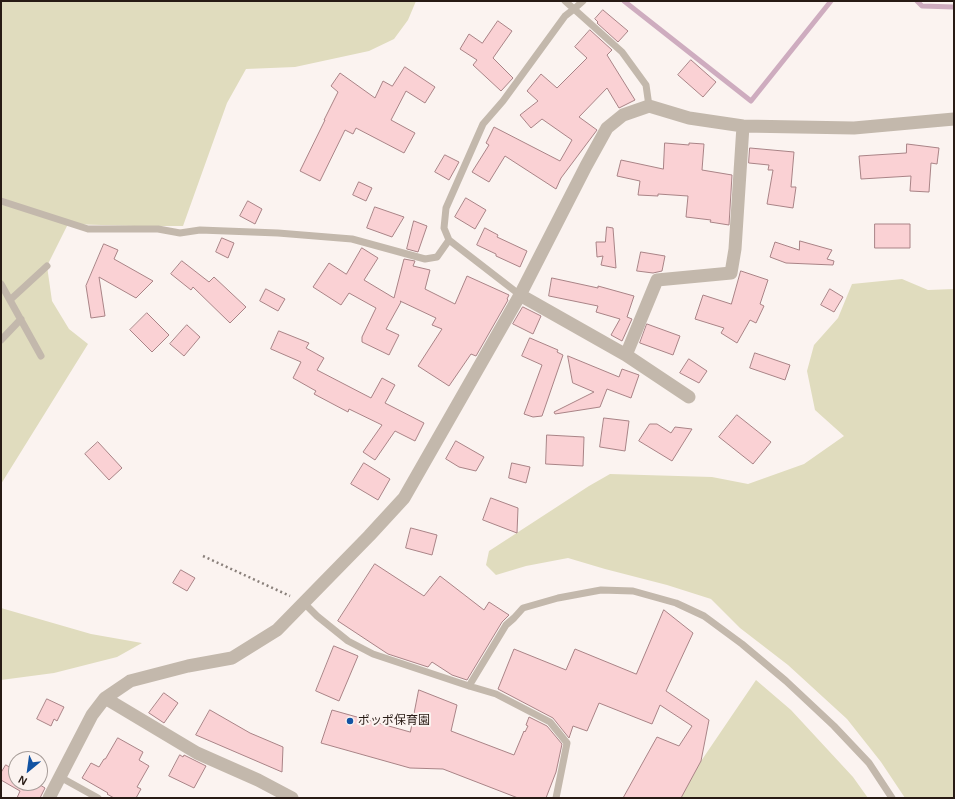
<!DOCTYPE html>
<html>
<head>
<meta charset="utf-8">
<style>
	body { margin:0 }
	#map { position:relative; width:955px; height:799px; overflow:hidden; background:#fbf3f0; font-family:Arial,sans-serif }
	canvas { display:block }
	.frame { position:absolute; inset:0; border:2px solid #271a14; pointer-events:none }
	.north { position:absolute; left:8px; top:751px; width:40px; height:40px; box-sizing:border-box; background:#fbf3f0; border:1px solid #a69c98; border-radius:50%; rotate:209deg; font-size:11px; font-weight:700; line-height:16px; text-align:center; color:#271a14 }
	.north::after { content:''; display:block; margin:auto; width:14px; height:18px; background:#1253a3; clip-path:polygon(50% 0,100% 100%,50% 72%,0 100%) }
</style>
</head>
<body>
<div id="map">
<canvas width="955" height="799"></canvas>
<div class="frame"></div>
<div class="north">N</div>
</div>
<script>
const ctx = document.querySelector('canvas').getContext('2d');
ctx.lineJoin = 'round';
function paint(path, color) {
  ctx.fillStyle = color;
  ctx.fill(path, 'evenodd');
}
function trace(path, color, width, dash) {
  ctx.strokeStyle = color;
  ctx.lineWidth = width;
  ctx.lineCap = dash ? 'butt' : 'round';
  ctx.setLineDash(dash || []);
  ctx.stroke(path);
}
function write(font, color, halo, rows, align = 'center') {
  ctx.font = font + ' Arial,"Noto Sans JP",sans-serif';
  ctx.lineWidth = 4;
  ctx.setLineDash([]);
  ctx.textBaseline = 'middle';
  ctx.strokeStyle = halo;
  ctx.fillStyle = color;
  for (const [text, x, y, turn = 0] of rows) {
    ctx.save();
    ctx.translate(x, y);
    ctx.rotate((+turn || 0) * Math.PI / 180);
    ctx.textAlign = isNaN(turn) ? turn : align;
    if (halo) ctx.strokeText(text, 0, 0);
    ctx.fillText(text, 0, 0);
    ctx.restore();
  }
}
paint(new Path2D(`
	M1,1H416L408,20L394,39L369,51L295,67L246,69L227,103L183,226H135L68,224L47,266L52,301L69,329L88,344L1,484Z
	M902,279L928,290L954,289V798H905L881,762L847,719L788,665L740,628L711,599L667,585L605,569L568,558L526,566L496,575L486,565L489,551L589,486L610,474L712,477L748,484L804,464L844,436L815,410L807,371L814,345L838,318L852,284Z
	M1,608L91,634L142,643L117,657L54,673L1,680Z
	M756,680L791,710L853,777L868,798H676Z`), '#e0dcbe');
trace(new Path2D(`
	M624,1L751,101L831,1
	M917,1L922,6L954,7`), '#ceacbf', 5);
const building = new Path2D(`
	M603,10L628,31L618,42L597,23L598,22L595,19Z
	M498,21L512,31L493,58L513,78L501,91L473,65L477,60L460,49L469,34L482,43Z
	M590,30L612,50L607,55L635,100L619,108L607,88L579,117L597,130L561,178L556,189L505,156L489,182L472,172L489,145L486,143L494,127L560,161L572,140L542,119L531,128L520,115L538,101L527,91L541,74L557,88L587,58L575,47Z
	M691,60L716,82L703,97L678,75Z
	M405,67L435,87L425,103L406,91L391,120L415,133L404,153L356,128L353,134L345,130L320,181L300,171L325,120H324L338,92L331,86L340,73L375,98L383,81L392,86Z
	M665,143L689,145V143L704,144L702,170L732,175L729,225L710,222L711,220L686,217L688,196L658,194V196L638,195L640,181L617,176L621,160L663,169Z
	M907,144L939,148L937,164L931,163L929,192L910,191L911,176L861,179L859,156L906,153Z
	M750,148L794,152L791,187H796L793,208L767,204L773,170H768L769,165L749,163Z
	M445,155L459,162L449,180L435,172Z
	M359,182L372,188L366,201L353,195Z
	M466,198L486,210L475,229L455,217Z
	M248,201L262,209L255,224L240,216Z
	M375,207L404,217L392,237L367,228Z
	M414,221L427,226L418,252L407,249Z
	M875,224H910V248H875Z
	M607,227L613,228L616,268L601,265L603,256L597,257L596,242H605Z
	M485,228L498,235L497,237L527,251L520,267L496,256V254L477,245Z
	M222,238L234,243L228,258L216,252Z
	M800,241L832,250L827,259L834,261L833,265L786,263L770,257L775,242L799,250Z
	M104,244L118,250L114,259L153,281L136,298L99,277L105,316L91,318L86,286Z
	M362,248L378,258L364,280L394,298L404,259L415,261L413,266L430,270L425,289L455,304L467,276L509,295L507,299L508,300L476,356L471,354L449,386L418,366L442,329L432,325L436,318L400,301L401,302L386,329L399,335L389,355L362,342V337L376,308L349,293L341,305L313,287L329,263L346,274Z
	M641,252L665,256L662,271L653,273L637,271Z
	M182,261L209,282L214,277L246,307L230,323L193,287L191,290L171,274Z
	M741,271L768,280L760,304L764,306L756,323L750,320L737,343L721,333L724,328L695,319L703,295L731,304Z
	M552,278L598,288V286L634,296L627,317L632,319L622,341L611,335L620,319L596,312L598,306L549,296Z
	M266,289L285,299L278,311L260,301Z
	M830,289L843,297L834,312L821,305Z
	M523,307L541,316L533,334L513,324Z
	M147,313L169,335L152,352L130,330Z
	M647,324L680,336L673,355L640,343Z
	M187,325L200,337L184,356L170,344Z
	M279,331L309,343L306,348L324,358L317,370L371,398L382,378L395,385L385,403L424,423L415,441L395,431L375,460L363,452L382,425L349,409L348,412L314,394L316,391L293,378L301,362L271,349Z
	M530,338L558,350L557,352L563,355L542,416L533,417L524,414L542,365L522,356Z
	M755,353L790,365L785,380L750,368Z
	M568,356L619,377L622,369L639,375L631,398L607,389L600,407L555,414L554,412L594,392L573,383Z
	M689,359L707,371L699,383L680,373Z
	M737,415L771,442L753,464L719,437Z
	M604,418L629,421L625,451L600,447Z
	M650,424H657L671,433L675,427L692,429L672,461L639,441Z
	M547,435L584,437L583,466L546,464Z
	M456,441L484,457L476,471L459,467L446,459Z
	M98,442L122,468L109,480L85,454Z
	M364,463L390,479L378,500L351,484Z
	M512,463L530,467L526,483L509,478Z
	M491,498L518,508L517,533L483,520Z
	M411,528L437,535L432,555L406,548Z
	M375,564L424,596L440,576L484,610L489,602L509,615L502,622L467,680L452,675L432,662L428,667L388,654L338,621Z
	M181,570L195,578L187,591L173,583Z
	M664,610L693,633L666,691L709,720L701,761L681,798H623L657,737L679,746L692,726L660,705L652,724L599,703L587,731L573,726L569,738L553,718L498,689L514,649L566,670L575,649L636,674Z
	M334,646L358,656L339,701L316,691Z
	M419,690L457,705L451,731L514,755L524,731L525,732L528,726L526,725L529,717L547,726L562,744L556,772L546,798H518L443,769L410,768L321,743L332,710L410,732Z
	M164,693L178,703L164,723L149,713Z
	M47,699L64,707L57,721L54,719L51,726L37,719Z
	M210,710L250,733L283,747L282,772L196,735Z
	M118,738L143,752L139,760L149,766L137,787L141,789L136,798H114L107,794L108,793L82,778L91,763L99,767L104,759H105Z
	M180,755L183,757L184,755L206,766L194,788L169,776Z
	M6,765L16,771V783H37L45,788L40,798H17L20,791L1,780V773Z`);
paint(building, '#fad1d4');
trace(building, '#a98386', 1);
trace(new Path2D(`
	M203,556L290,596`), '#8a807b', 2.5, [2, 3]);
trace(new Path2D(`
	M565,1L622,52L646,85L649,106
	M1,201L88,229H158L180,233L200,230L278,233L352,239L425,259L437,257L449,240
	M1,284L41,356
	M520,295L449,240L444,228L446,208L483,124L503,101L565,16L574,9L583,1
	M10,300L47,266
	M1,340L21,319
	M303,602L317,616L348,641L373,654L469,686L496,694L550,722L567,743L556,798
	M469,686L506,625L514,618L523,608L558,598L601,590L633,591L676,603L704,616L742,644L786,681L834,726L869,763L892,798
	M60,777L98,798`), '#c3b8ac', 7);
trace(new Path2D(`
	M520,295L626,355L689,397
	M626,355L657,280L731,273L735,249L743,126
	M105,698L197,753L258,780L292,798
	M49,798L92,715L105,698L130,681L188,666L232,658L277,630L369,536L404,498L520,295L586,166L607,128L623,115L649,106L689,118L743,126L854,128L954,119`), '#c3b8ac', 13);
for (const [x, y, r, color] of [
	[350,721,4,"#1253a3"]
]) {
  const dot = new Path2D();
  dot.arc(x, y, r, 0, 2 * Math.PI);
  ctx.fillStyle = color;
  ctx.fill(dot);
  trace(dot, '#fbf3f0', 1.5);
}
write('12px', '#271a14', '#fbf3f0', [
	["ポッポ保育園",358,721]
], 'left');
</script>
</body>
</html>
